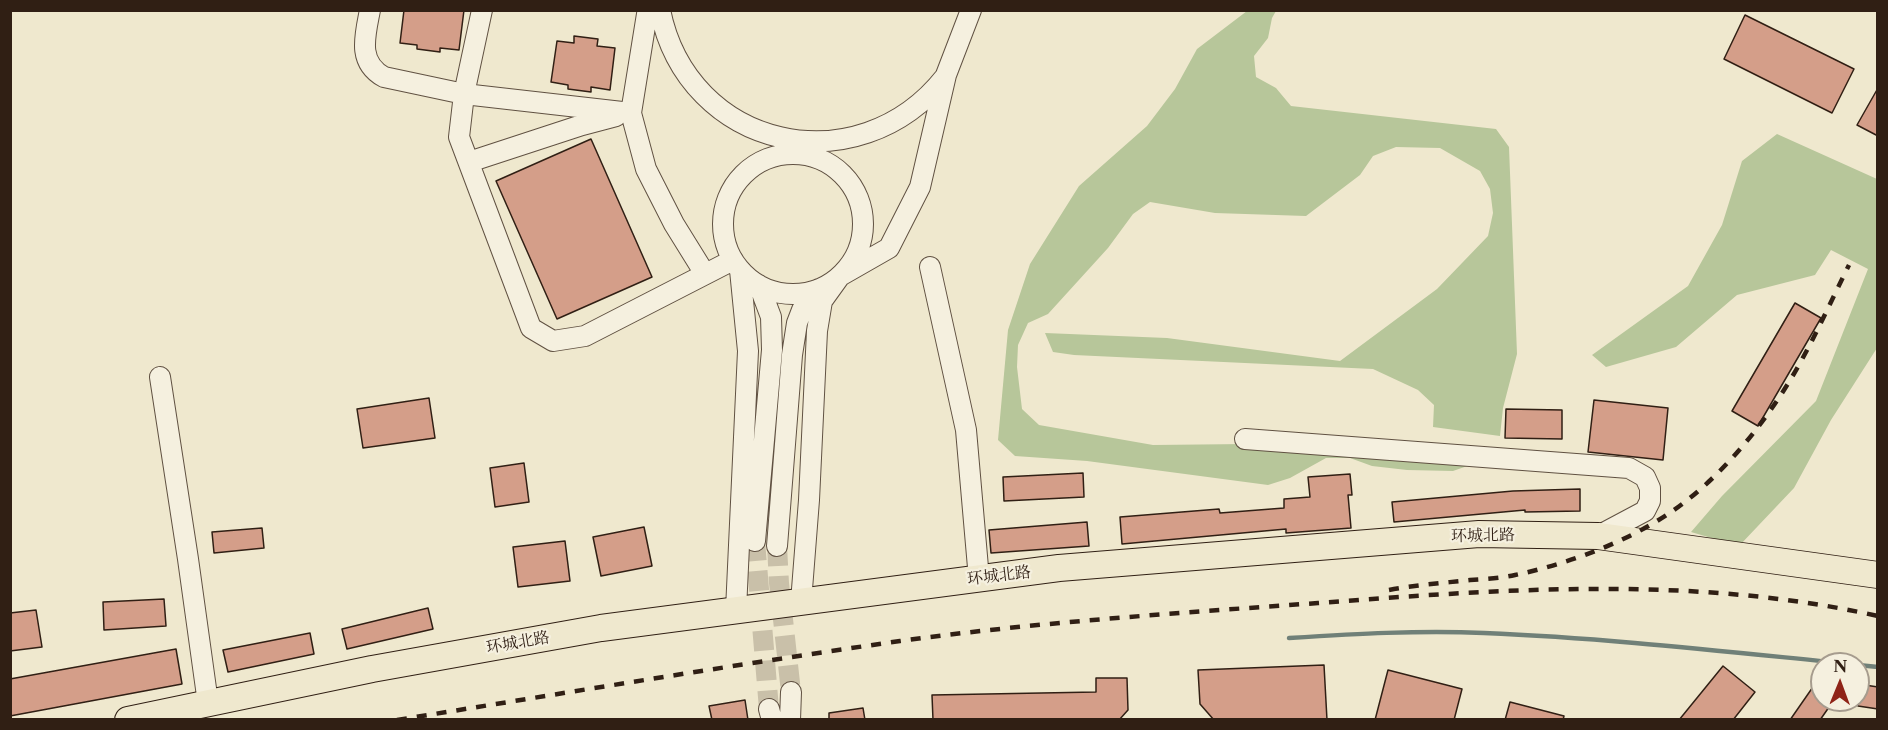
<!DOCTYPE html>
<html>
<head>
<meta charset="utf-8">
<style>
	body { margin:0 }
	#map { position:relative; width:1888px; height:730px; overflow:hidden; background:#efe8ce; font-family:"Libre Caslon Text",serif }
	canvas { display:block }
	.frame { position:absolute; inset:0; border:12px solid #301f14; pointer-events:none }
	.north { position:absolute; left:1810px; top:652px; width:60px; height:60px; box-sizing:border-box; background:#f5f0df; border:2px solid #a69c8e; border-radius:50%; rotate:1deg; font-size:16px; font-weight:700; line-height:24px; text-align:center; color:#301f14 }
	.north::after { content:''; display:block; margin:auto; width:21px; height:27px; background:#8f2418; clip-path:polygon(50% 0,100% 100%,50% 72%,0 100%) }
</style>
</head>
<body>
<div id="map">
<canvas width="1888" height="730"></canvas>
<div class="frame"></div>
<div class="north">N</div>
</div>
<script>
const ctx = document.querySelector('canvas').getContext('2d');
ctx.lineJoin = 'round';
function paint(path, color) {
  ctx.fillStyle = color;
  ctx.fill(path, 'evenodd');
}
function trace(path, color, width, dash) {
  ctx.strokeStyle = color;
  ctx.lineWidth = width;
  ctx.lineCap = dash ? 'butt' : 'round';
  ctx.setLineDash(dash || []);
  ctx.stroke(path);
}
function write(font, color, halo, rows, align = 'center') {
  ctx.font = font + ' "Libre Caslon Text","Noto Serif SC",serif';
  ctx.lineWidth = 4.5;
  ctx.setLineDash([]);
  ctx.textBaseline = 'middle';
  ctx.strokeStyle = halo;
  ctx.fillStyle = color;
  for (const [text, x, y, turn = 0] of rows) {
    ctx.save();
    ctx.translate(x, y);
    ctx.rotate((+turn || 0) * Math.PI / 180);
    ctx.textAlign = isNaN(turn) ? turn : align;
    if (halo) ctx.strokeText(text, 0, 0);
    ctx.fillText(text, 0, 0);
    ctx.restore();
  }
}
paint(new Path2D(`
	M1247,11H1276L1272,18L1268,38L1254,56L1256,77L1276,88L1291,106L1496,129L1509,147L1517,354L1503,408L1500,436L1433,427L1434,405L1418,390L1373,369L1074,355L1053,352L1045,333L1167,338L1340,361L1437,289L1488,236L1493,213L1490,189L1480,171L1440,148L1396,147L1373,156L1360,175L1306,216L1215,213L1150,202L1133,214L1108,248L1048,314L1028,323L1018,345L1017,367L1022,409L1039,425L1153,445L1246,444L1473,464L1453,471L1407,470L1372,466L1350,458H1326L1290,478L1268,485L1087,461L1015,456L998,440L1008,330L1030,264L1079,186L1147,126L1175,89L1197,49Z
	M1777,134L1877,179V348L1831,420L1794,488L1739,546L1691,532L1722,496L1816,401L1868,269L1831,250L1815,275L1737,295L1676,347L1606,367L1592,355L1688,286L1722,225L1742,161Z`), '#b7c69a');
trace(new Path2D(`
	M1289,638C1354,634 1419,630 1484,633C1607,638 1729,652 1851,664
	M1858,665L1878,667`), '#708078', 4.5);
const building = new Path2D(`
	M404,10H464L459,50L440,48V52L417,49V45L400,43Z
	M1745,15L1854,69L1832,113L1724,59Z
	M574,36L598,39L597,46L615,48L610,90L591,87V92L568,89V85L551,82L557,41L574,43Z
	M1878,88V136L1857,125Z
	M591,139L652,277L557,319L496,181Z
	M1795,303L1821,318L1758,426L1732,411Z
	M429,398L435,438L363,448L357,409Z
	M1594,400L1668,408L1663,460L1588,452Z
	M1506,409L1562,410V439L1505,438Z
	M524,463L529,502L495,507L490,468Z
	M1083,473L1084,497L1004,501L1003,477Z
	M1350,474L1352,495H1348L1351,528L1286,533V529L1122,544L1120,517L1219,509L1220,513L1284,508V499L1310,497L1308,477Z
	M1580,489V511L1525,512V510L1394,522L1392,502L1513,491Z
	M1087,522L1089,546L991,553L989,530Z
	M644,527L652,566L601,576L593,537Z
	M262,528L264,548L214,553L212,532Z
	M565,541L570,581L518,587L513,547Z
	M164,599L166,626L104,630L103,602Z
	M428,608L433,629L347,649L342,629Z
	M36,610L42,647L10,651V613Z
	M310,633L314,654L228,672L223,650Z
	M176,649L182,684L10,716V679Z
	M1324,665L1327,720H1214L1200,704L1198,670Z
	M1723,666L1755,692L1733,720H1679Z
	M1388,670L1462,689L1454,720H1375Z
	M1096,678H1127L1128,710L1119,720H933L932,695L1096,692Z
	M1815,684L1822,688V700H1834L1820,720H1790Z
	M1858,684L1878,687V709L1858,706Z
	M745,700L748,720H712L709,706Z
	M1510,702L1564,716L1563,720H1505Z
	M863,708L865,720H829V713Z`);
paint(building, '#d49e89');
trace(building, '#301f14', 1.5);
trace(new Path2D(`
	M755,541L769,709
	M777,546L779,583L791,692`), '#c9c0a9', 20, [20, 10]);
const minor = new Path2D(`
	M370,10C365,36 357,62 384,77L464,94L631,113
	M482,10L464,94L459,137L531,328L553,341L585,336L733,260
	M653,10L647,14L631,113L646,169L674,224L705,274
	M660,10C688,150 858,187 945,77
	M723 224a70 70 0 1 1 140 0a70 70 0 1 1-140 0Z
	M469,162L582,125L616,116
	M930,267L966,430L979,579
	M160,377L188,559L208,703
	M1245,439L1629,468L1645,477L1650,488V501L1645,511L1598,536
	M755,541L772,350L771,317L759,285
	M777,546L792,355L797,323L802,310L819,289
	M801,602L809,500L817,331L822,301L840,276L889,248L920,187L946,75L971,10
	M736,610L748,351L740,270
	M769,709L772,720
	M790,720L791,692`);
const major = new Path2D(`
	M128,720L372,669L601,628L1059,568L1479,534L1598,536L1878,575`);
trace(minor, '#605142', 22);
trace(major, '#301f14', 28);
trace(minor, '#f5f0df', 20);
trace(major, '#efe8ce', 26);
trace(new Path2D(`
	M1389,590C1416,585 1443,583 1470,580C1485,579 1501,578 1515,575C1568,564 1630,541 1674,510C1718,479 1755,435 1784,390C1809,351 1828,307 1849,265
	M397,720C565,693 732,665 900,641C1039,622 1179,613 1318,603C1504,589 1694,575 1878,616`), '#301f14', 4.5, [10, 10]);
write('16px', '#301f14', '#f5f0df', [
	["环城北路",1483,536,-1],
	["环城北路",999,576,-7],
	["环城北路",518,643,-10]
]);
</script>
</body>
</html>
